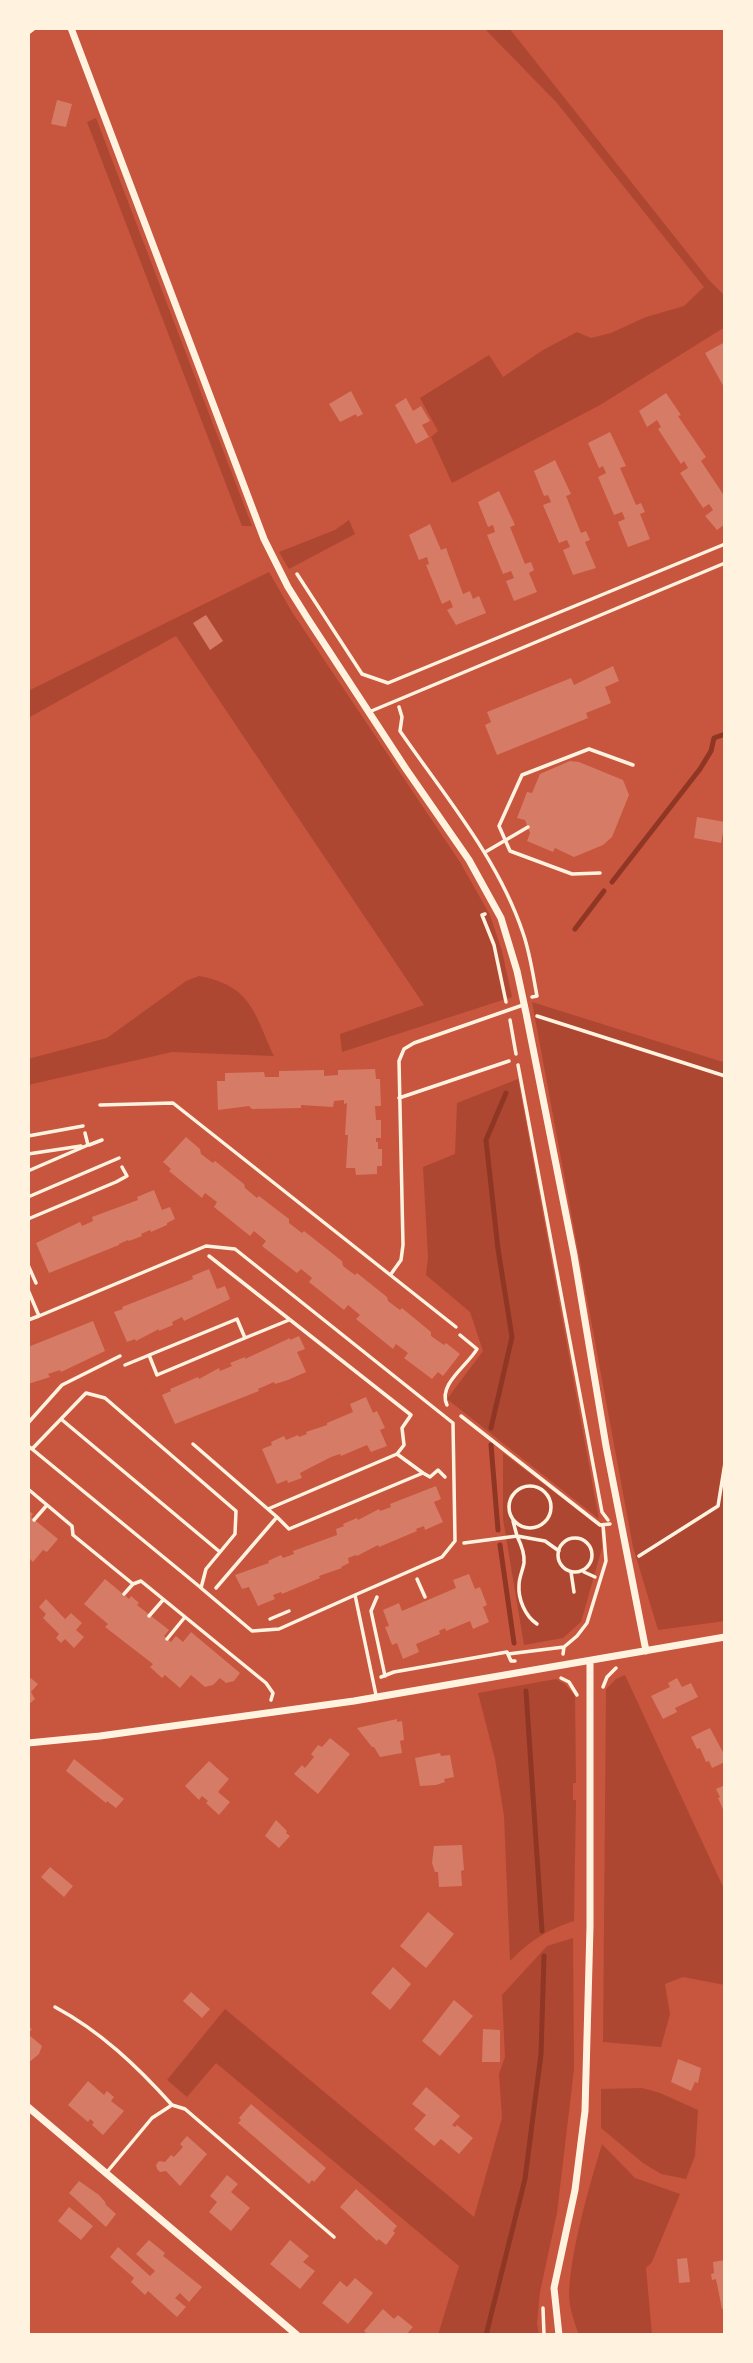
<!DOCTYPE html>
<html>
<head>
<meta charset="utf-8">
<style>
	body { margin:0 }
	#map { position:relative; width:753px; height:2363px; overflow:hidden; background:#c8553d; font-family:Lora,serif }
	canvas { display:block }
	.frame { position:absolute; inset:0; border:30px solid #fff3e0; pointer-events:none }
</style>
</head>
<body>
<div id="map">
<canvas width="753" height="2363"></canvas>
<div class="frame"></div>
</div>
<script>
const ctx = document.querySelector('canvas').getContext('2d');
ctx.lineJoin = 'round';
function paint(path, color) {
  ctx.fillStyle = color;
  ctx.fill(path, 'evenodd');
}
function trace(path, color, width, dash) {
  ctx.strokeStyle = color;
  ctx.lineWidth = width;
  ctx.lineCap = dash ? 'butt' : 'round';
  ctx.setLineDash(dash || []);
  ctx.stroke(path);
}
paint(new Path2D(`
	M484,28H509L709,280L725,296V327L600,405L452,483L431,437L438,431L420,398L489,355L503,377L543,350L577,332L591,338L611,333L646,317L684,306L704,287L557,103Z
	M96,118L252,526H242L87,122Z
	M349,520L355,534L289,569L279,552L335,530Z
	M269,572L292,612L460,862L490,915L502,951L512,997L342,1052L340,1034L424,1005L176,636L28,718V691Z
	M199,976C252,986 254,1013 274,1056L172,1052L28,1085V1059L107,1038L186,981Z
	M725,997V1621L658,1630L633,1547L532,1002L723,1062Z
	M518,1079L599,1519L447,1399L483,1351L470,1312L426,1275L428,1257L423,1167L455,1154L457,1103Z
	M503,1453L601,1528L602,1548L581,1622L563,1638L524,1645L503,1519Z
	M625,1675L725,1891V1985L683,1977L665,1984L670,2014L661,2047L603,2042L606,1689L616,1679Z
	M556,1679L565,1684L575,1696L576,1783H573V1800H576L574,1921C545,1931 531,1940 510,1961L504,1816L495,1759L478,1693Z
	M573,1938L574,2069L557,2213L540,2292L537,2323L539,2335H438L459,2266L216,2063L187,2097L167,2080L225,2009L474,2217L502,2118L499,2074L505,2057L502,1995L547,1946Z
	M642,2088L660,2093L698,2110L695,2156L686,2179L661,2174L643,2163L601,2128V2089Z
	M602,2144L635,2178L680,2194L652,2262L646,2268L652,2335H579C574,2321 569,2308 569,2293C571,2249 589,2187 602,2144Z`), '#ae4732');
trace(new Path2D(`
	M612,882L700,769L711,751L714,738L725,734
	M575,929L604,891
	M491,1428L512,1337L498,1249L486,1140L506,1093
	M491,1445L498,1530
	M500,1545L514,1643
	M526,1691L542,1931
	M486,2335L525,2179L541,2054L544,1956`), '#8f3625', 5);
paint(new Path2D(`
	M57,100L72,104L66,127L51,124Z
	M725,342V389L705,353Z
	M351,391L363,414L357,417L356,414L340,422L329,404Z
	M666,393L681,415L678,416L706,457L701,461L723,494L725,493V524L717,530L705,516L713,510L709,504L703,508L680,473L688,468L684,461L681,464L658,429L661,427L657,420L647,427L639,411Z
	M406,398L413,411L421,406L430,421L422,425L429,437L416,444L395,405Z
	M610,432L626,466L620,468L636,505L641,503L645,512L640,514L650,539L628,547L618,522L625,519L622,512L614,515L598,477L606,473L603,466L599,468L588,443Z
	M555,460L571,494L566,496L581,533L586,531L590,540L585,542L596,568L573,575L563,550L570,547L567,540L559,543L543,505L551,502L548,495L544,496L534,471Z
	M499,491L515,525L510,527L525,564L531,562L534,570L529,573L537,592L514,601L506,581L514,578L511,571L503,574L487,535L495,532L493,525L488,527L478,502Z
	M430,524L441,550L446,548L463,594L470,591L473,599L479,596L486,613L456,625L447,610L453,607L450,600L442,604L426,565L429,564L427,557L419,560L409,535Z
	M206,615L223,641L210,650L193,623Z
	M613,666L619,681L605,687L611,703L586,713L588,718L497,755L485,725L491,722L487,712L571,678L574,685Z
	M570,761L579,762L623,780L629,795L612,837L603,845L574,857L555,848L553,852L527,841L530,833L525,820L517,818L527,792L532,793L540,774Z
	M697,817L725,822L721,843L694,838Z
	M375,1069L376,1079H380L381,1106H375L376,1120H381V1138H376V1142H378V1149H382V1166H377V1174L356,1175L355,1168H346L348,1135H345L347,1103L344,1104V1100L334,1101L333,1107L301,1105V1108L252,1109L249,1106L218,1110L217,1081H225V1073L264,1072L265,1077H279V1071L324,1070V1076L338,1075V1070Z
	M186,1137L200,1149L201,1154L213,1163L215,1161L244,1184L245,1188L257,1198L259,1196L289,1219V1223L302,1233L304,1231L342,1261L343,1266L355,1275L357,1273L387,1297L388,1301L400,1310L402,1308L431,1332V1336L444,1345L446,1343L460,1354L443,1376L438,1372L432,1379L404,1358L408,1353L396,1344L393,1349L356,1319L360,1315L348,1305L344,1310L309,1282L312,1278L301,1269L297,1273L262,1246L266,1241L254,1231L250,1236L214,1207L217,1202L205,1193L202,1198L169,1171L171,1169L163,1162Z
	M154,1190L162,1210L170,1207L175,1219L167,1223V1225L151,1232L150,1230L141,1234L142,1236L129,1241L128,1240L119,1244V1245L49,1273L36,1243L80,1222L82,1226L93,1221L92,1217L138,1200L137,1197Z
	M209,1269L217,1289L225,1286L230,1299L184,1321L182,1317L172,1322L173,1325L159,1331V1329L136,1341L135,1339L127,1342L114,1312L123,1309L122,1307L193,1279L192,1276Z
	M93,1321L105,1351L61,1372L60,1370L48,1374L50,1377L28,1384V1347Z
	M299,1336L305,1349L297,1352L306,1372L288,1380L275,1384L274,1382L258,1389L259,1391L175,1424L162,1395L171,1391L170,1389L198,1377L199,1379L219,1368L220,1371L232,1366L230,1363L245,1357V1359L290,1338V1340Z
	M366,1397L373,1413L377,1411L385,1428L380,1430L387,1446L371,1452L367,1445L341,1456L340,1454L331,1457L300,1473L302,1478L288,1483L287,1480L277,1484L262,1449L272,1445L271,1442L284,1436L286,1440L298,1435L299,1437L307,1434L306,1432L327,1425V1423L353,1412L350,1404Z
	M436,1486L441,1499L434,1502L443,1522L425,1530L424,1526L416,1529L417,1531L379,1547L378,1545L357,1556L356,1555L348,1558L349,1563L341,1567L342,1568L319,1576L320,1578L282,1594L281,1592L273,1595L275,1599L258,1606L249,1587L242,1589L235,1575L269,1563L268,1561L281,1555L283,1558L294,1554L293,1551L337,1535L336,1529L344,1526L343,1524L357,1518L358,1520L379,1509L380,1511L391,1507L390,1504Z
	M28,1510L33,1514L31,1517L58,1539L47,1552L43,1550L33,1562L28,1557Z
	M469,1574L475,1589L480,1587L487,1605L483,1607L489,1622L473,1629L470,1621L446,1631L445,1628L439,1631L440,1634L416,1644L419,1652L403,1659L397,1643L392,1645L385,1627L389,1626L383,1610L399,1603L402,1611L456,1588L453,1580Z
	M105,1579L129,1599L131,1596L139,1603L137,1605L169,1630L164,1636L171,1642L176,1636L183,1642L191,1632L240,1673L234,1681L226,1683L220,1678L213,1685L205,1687L191,1675L180,1688L165,1675L162,1678L150,1667L153,1664L105,1627L108,1624L84,1604Z
	M46,1599L65,1619L71,1613L82,1623L76,1630L84,1637L74,1648L65,1639L61,1643L56,1638L59,1634L43,1618L46,1614L39,1607Z
	M28,1676L38,1684L31,1692L35,1699L28,1705Z
	M677,1678L682,1687L691,1683L698,1697L675,1708L677,1712L663,1719L651,1696L670,1687L668,1683Z
	M397,1719V1722L402,1721L404,1740L400,1741L402,1753L380,1757L374,1747H372L357,1728Z
	M710,1728L725,1756V1762L712,1768L709,1761L706,1762L700,1748L697,1749L691,1737Z
	M330,1738L350,1754L318,1794L294,1774L302,1765L305,1768L314,1757L311,1754L315,1749L318,1745L322,1747Z
	M440,1753L441,1756L450,1755L454,1777L444,1779L445,1782L436,1785L420,1786L415,1758Z
	M74,1759L124,1799L116,1808L107,1801L106,1803L66,1771Z
	M209,1761L229,1779L218,1792L230,1802L219,1815L206,1803L208,1801L202,1796L199,1800L185,1786Z
	M725,1785V1814L718,1798L720,1797L716,1789Z
	M276,1820L287,1831L286,1833L290,1836L279,1848L265,1836Z
	M462,1845L464,1870L461,1871L462,1886L439,1887L438,1872H435L432,1863L434,1846Z
	M50,1867L73,1886L64,1897L41,1877Z
	M428,1912L454,1934L426,1968L400,1946Z
	M393,1967L411,1984L390,2010L371,1993Z
	M191,1992L210,2009L202,2018L183,2001Z
	M454,2000L473,2016L440,2056L422,2041Z
	M28,2026L32,2029L28,2034L42,2046L39,2054L28,2063Z
	M483,2029L500,2030V2062H482Z
	M678,2059L701,2068L698,2083L695,2082L691,2091L671,2082Z
	M88,2081L104,2095L107,2091L114,2097L111,2101L124,2111L103,2135L92,2125L94,2122L90,2119L88,2122L68,2105Z
	M426,2087L460,2116L452,2125L455,2127L457,2125L473,2138L459,2154L441,2139L434,2146L414,2129L426,2115L412,2104Z
	M251,2104L326,2168L314,2182L312,2180L309,2184L238,2123L241,2120L239,2118Z
	M187,2136L207,2154L180,2186L166,2171L160,2172L157,2169L156,2165L159,2161L165,2162L171,2155L174,2157L183,2147L180,2144Z
	M227,2175L238,2184L231,2192L250,2208L231,2231L209,2212L217,2202L210,2196Z
	M79,2181L99,2195L106,2203L105,2204L116,2214L106,2227L69,2193Z
	M356,2189L397,2226L393,2231L395,2233L386,2245L379,2239L377,2241L340,2207Z
	M69,2207L93,2226L81,2240L58,2221Z
	M149,2240L165,2253L163,2256L167,2259L202,2287L189,2302L180,2293L175,2298L186,2307L177,2317L148,2291L145,2295L131,2282L134,2278L110,2257L118,2247L150,2276L155,2271L136,2254Z
	M290,2240L309,2256L303,2262L315,2271L300,2289L270,2264Z
	M687,2258L690,2282L679,2283L677,2259Z
	M725,2260V2308L722,2309L716,2279L712,2280L711,2274L714,2273L713,2262Z
	M355,2278L373,2293L348,2324L322,2303L340,2281L347,2287Z
	M383,2309L394,2319L398,2315L413,2327L406,2335H368L364,2331Z`), '#d67c66');
trace(new Path2D(`
	M297,574L362,674L388,683L725,544
	M399,707L402,717L400,731C444,795 498,858 523,933C530,953 533,975 537,996L532,997
	M487,851L528,827
	M600,873L572,874L510,851L499,826L522,775L589,749L633,765
	M485,914L482,915L494,945L506,1002
	M537,1016L725,1076
	M510,1020L516,1054
	M518,1065L602,1512L608,1520
	M89,1145L102,1140
	M28,1154L81,1146
	M28,1171L88,1145L85,1133
	M28,1219L116,1182L127,1176L122,1167
	M209,1256L411,1415L402,1428L404,1445L397,1454L268,1509
	M28,1265L36,1283
	M149,1355L157,1375L245,1338
	M125,1365L237,1319L245,1338L289,1320
	M447,1405C437,1385 468,1365 477,1349L460,1335
	M461,1416L600,1525L610,1524
	M28,1423L62,1385L120,1356
	M193,1444L277,1517L216,1588
	M423,1473L430,1477L438,1470L445,1477
	M509 1507a21 21 0 1 1 42 0a21 21 0 1 1-42 0Z
	M28,1489L72,1526L73,1535L133,1584L141,1581L266,1683L273,1693L271,1700
	M277,1517L289,1529L423,1473L397,1454
	M34,1520L47,1505
	M517,1536C521,1544 525,1553 524,1563C523,1570 519,1577 519,1585C518,1599 525,1616 537,1624
	M517,1536L545,1541L559,1551
	M558 1555a17 17 0 1 1 34 0a17 17 0 1 1-34 0Z
	M464,1543L517,1536L513,1521
	M639,1556L718,1506L725,1463
	M571,1572L574,1592
	M584,1572L595,1577
	M417,1579L425,1597
	M124,1594L133,1584
	M377,1597L371,1611L385,1676
	M149,1616L163,1600
	M270,1619L289,1611
	M167,1639L185,1617
	M508,1654L564,1647
	M563,1654L564,1647L577,1636L587,1623L606,1561L603,1525
	M381,1677L394,1672L507,1652L511,1661H515
	M561,1678L569,1682L577,1695
	M603,1687L607,1677L616,1668
	M543,2308L544,2335`), '#fff3e0', 3.5);
trace(new Path2D(`
	M369,712L725,563
	M399,1098L509,1061
	M100,1105L173,1103L456,1327
	M28,1136L83,1126
	M28,1197L119,1158
	M391,1274L401,1260L403,1245L399,1061L404,1049L414,1043L523,1005
	M28,1290L39,1316L28,1320
	M39,1316L206,1246L235,1249L453,1423L455,1541L442,1557L355,1595
	M61,1419L220,1552
	M28,1446L32,1449L86,1393L105,1398L236,1511L235,1534L206,1569L201,1588L252,1631L279,1629L355,1595L376,1695
	M32,1449L200,1587
	M55,2007C100,2031 137,2066 172,2105
	M107,2172L152,2118L172,2105L185,2109L334,2237`), '#fff3e0', 3.5);
trace(new Path2D(`
	M71,28L264,539L288,587L308,619L406,769L469,860L501,918L517,971L526,1013L574,1255L606,1446L646,1651
	M28,31L32,28
	M28,1743L100,1736L354,1701L725,1637
	M28,2107L297,2335
	M559,2335L554,2288L575,2190L585,2111L590,1927V1661`), '#fff3e0', 7);
</script>
</body>
</html>
